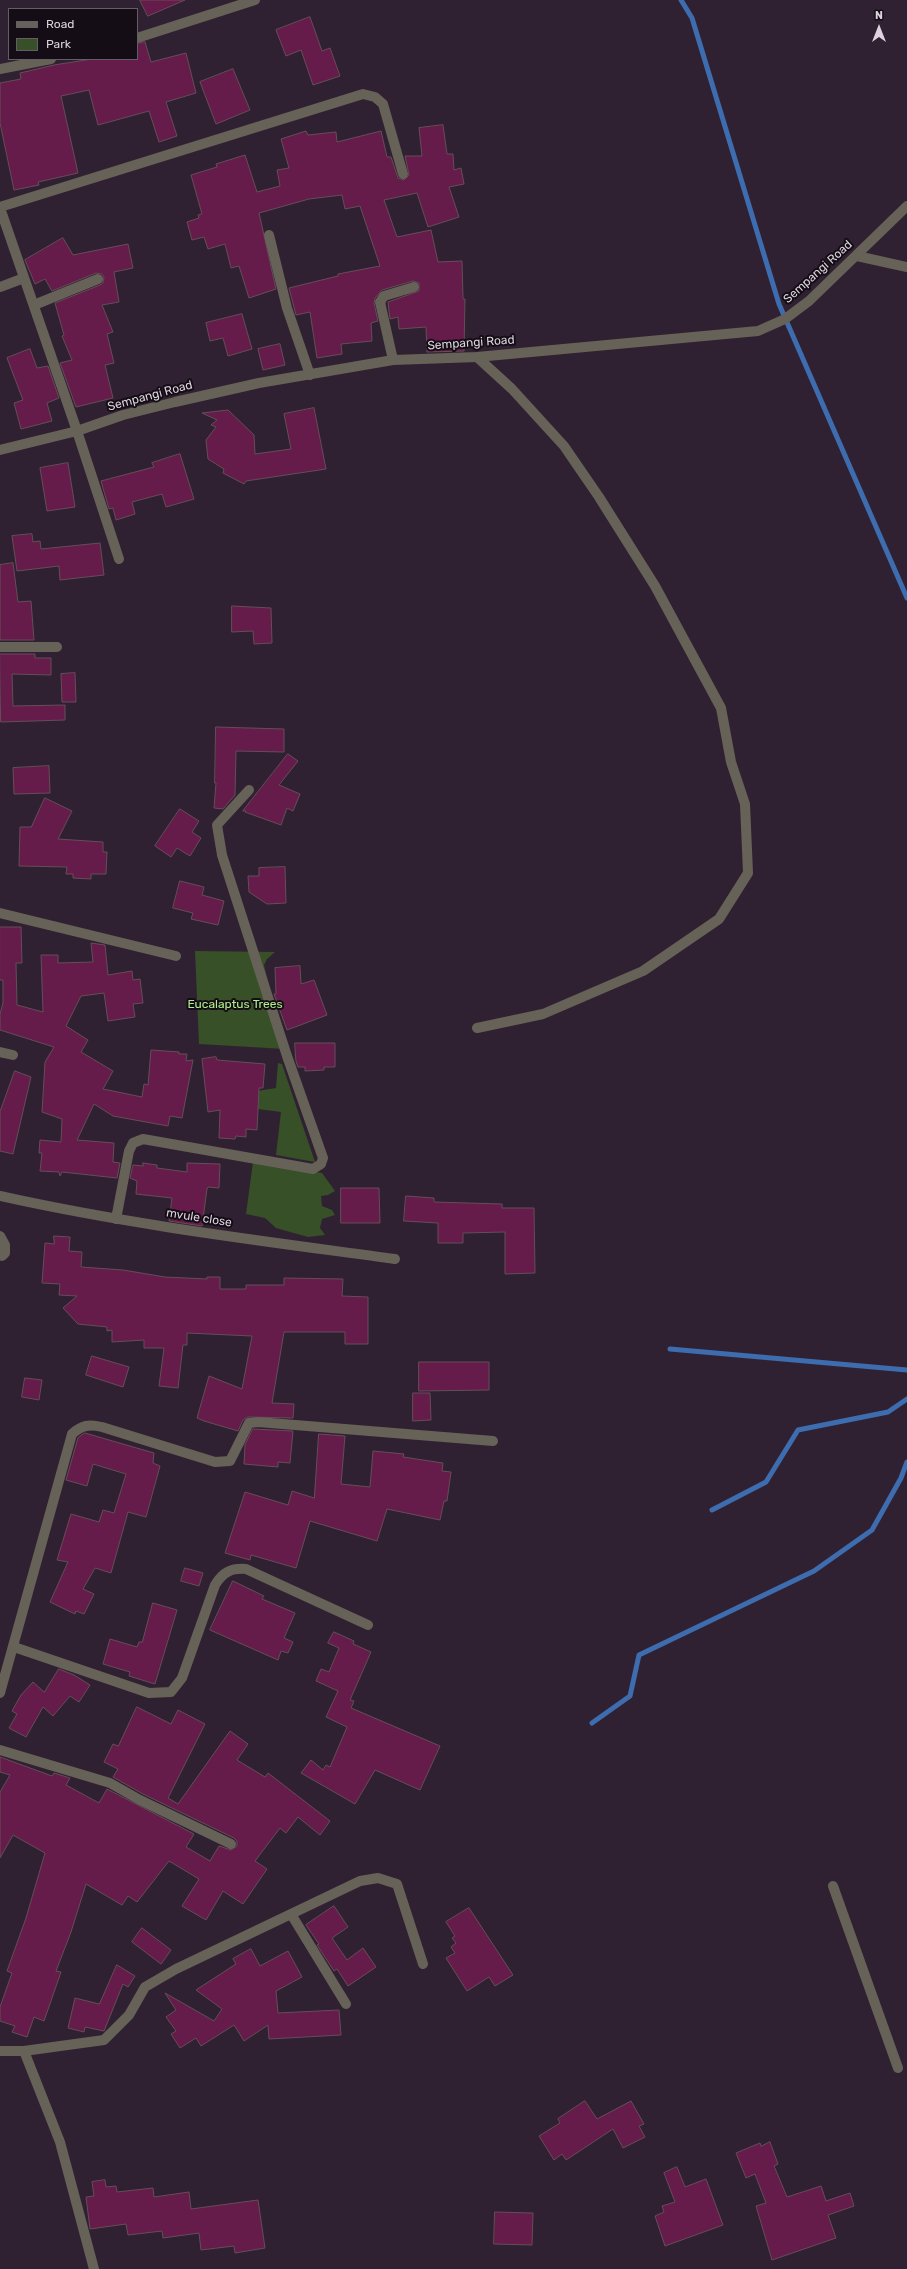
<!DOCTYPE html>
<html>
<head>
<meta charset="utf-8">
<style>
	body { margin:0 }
	#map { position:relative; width:907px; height:2269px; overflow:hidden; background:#302132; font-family:Rubik,sans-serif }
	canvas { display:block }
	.legend { position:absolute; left:8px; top:8px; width:130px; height:52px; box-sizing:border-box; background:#140d15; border:1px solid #645c66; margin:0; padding:5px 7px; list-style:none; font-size:12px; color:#ddd3df }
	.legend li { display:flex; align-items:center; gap:8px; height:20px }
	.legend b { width:20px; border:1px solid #645c66 }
	.north { position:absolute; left:859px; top:8px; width:40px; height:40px; -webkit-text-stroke:3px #140d15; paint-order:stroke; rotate:0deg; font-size:11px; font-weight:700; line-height:16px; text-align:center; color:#ddd3df }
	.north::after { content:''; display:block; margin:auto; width:14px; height:18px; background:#ddd3df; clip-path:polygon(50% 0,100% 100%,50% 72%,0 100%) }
</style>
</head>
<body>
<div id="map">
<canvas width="907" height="2269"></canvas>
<ul class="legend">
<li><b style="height:5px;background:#666257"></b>Road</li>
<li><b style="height:11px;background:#375027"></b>Park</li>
</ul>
<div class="north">N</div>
</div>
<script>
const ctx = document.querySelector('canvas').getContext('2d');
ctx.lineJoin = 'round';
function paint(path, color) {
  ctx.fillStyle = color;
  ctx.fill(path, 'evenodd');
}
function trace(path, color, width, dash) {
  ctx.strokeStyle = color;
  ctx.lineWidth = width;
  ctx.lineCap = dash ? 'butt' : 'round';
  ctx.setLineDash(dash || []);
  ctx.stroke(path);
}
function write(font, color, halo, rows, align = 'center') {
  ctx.font = font + ' Rubik,sans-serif';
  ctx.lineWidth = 4;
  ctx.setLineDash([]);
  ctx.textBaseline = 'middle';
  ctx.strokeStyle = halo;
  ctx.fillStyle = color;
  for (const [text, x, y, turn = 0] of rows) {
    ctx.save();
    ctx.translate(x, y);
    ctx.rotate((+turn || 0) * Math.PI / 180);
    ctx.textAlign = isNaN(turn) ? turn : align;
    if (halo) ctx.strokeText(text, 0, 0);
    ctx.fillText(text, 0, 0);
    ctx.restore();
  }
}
paint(new Path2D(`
	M195,951L275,952L267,959L264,965L285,1049L199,1044Z
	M278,1063L282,1064L315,1162L276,1155L281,1112L258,1109L257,1091L276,1088Z
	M253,1162L322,1173L335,1191L328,1195L321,1196L322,1206L332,1210L335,1215L322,1219L320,1228L325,1235L308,1237L276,1228L265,1218L246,1214Z`), '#375027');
trace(new Path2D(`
	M681,0L692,18L779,304L907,598
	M670,1349L907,1370
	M712,1510L766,1482L798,1430L888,1412L907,1399
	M592,1723L630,1696L639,1655L814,1571L872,1530L901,1478L907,1462`), '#3d6caf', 5);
const building = new Path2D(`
	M140,0H185L148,16Z
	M310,17L322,51L330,48L340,76L313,85L301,50L286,56L276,30Z
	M145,42L151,62L186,53L196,93L166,102L177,136L159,142L149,111L98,125L89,90L61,96L78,173L38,182L39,185L14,190L0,123V83L21,79L20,73L54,65L92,59H137V44Z
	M233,69L250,110L216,124L200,82Z
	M443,125L447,154H453L454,170L461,168L464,184L449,187L459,217L428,227L417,193L384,200L397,237L431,230L438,262L462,261L463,299H465L464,351L427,352L426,327L399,329L398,317L390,319L388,302L419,291V283L413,281L382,290L375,298L374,303L378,321L371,323L372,341L341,344L342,354L317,358L310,312L296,315L289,288L338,276V274L380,266L360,206L345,209L342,195L309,199L259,213L276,289L249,298L239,266L231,268L225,244L208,249L204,237L192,240L187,222L199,218L198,215L202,214L191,175L217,167L216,164L245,155L257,192L280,186L277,170L289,168L281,139L306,131L308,135L336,132L337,142L381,131L387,157H391L398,178L404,180L409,175L405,156H422L419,128Z
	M63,238L73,255L128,244L133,268L114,272L119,302L102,305L113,332L107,334L114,363L105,365L113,398L76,407L60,363L72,360L62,336L64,335L55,303L100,285L103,283L104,277L102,274L96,273L52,291L45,279L35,284L25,260Z
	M242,314L252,349L228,356L223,338L210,341L206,323Z
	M280,344L285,365L263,370L258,349Z
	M30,349L37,368L48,366L59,398L47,403L52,421L21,429L14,403L23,400L7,358Z
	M314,408L326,469L246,481L244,484L223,473L224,469L208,459L206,440L216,427L211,425L217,420L202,413L228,410L254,435L255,454L291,449L284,414Z
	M180,454L194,499L166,507L162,494L132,502L135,514L116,520L113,508L109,509L101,481L154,467L152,463Z
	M68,463L75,507L47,511L40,468Z
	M32,534L33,542L40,541L41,549L100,543L104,575L60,580L59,566L17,571L12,536Z
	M13,563L18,602L31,601L34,640H0V565Z
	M232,606L271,608L272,643L254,644L253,631L232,632Z
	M0,654H35V658H51V675L12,674L13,706L65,705V720L1,722Z
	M75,673L76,702H62L61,674Z
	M216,727L284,729V752L236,751L235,795L223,809L214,808L216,783H215Z
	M288,754L298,761L279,785L300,794L293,811L287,808L281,825L245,812L246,811H243Z
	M49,766L50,793L14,794L13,768Z
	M45,798L72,811L58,839L103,842V852H107L106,874H91V879L73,878V874H66L67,867L19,866L20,827H31Z
	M180,809L199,821L192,832L201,838L190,856L177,848L171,857L155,846Z
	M285,867L286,903L267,904L249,892L248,876H259V868Z
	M180,881L204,887L202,895L224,901L218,925L191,919L193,913L173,908Z
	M0,927H21L22,963H16L17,1005L43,1012L41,955H58V963L93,962L91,943L105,945L108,975L132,971L133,980L140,979L143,1003L133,1004L135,1017L108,1021L104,993L81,996L66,1026L88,1040L81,1052L113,1071L103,1089L142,1097L144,1084L148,1085L151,1050L179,1052V1054H187L186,1061L193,1060L182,1118L170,1116L168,1126L113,1116L94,1104L77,1140L114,1143L113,1162L120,1163L117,1178L62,1172L60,1176L59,1172L40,1171L42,1153H39L40,1140L61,1142L62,1119L42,1112L45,1062L54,1047L0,1030V1014L3,1003V980H0Z
	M300,966L301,984L314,980L327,1015L287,1030L274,994H276L275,968Z
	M295,1043H335V1067H324V1070L305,1071V1067H298L296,1061Z
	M216,1057L217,1060L265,1064L263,1088H259L257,1130L246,1129V1137L236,1136L235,1139L219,1138L220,1110L208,1112L202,1059Z
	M15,1071L31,1077L13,1154L0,1151V1112Z
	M143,1163L157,1165V1168L187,1172V1163L220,1164L219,1188L208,1187L207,1189L202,1226L169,1221L172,1198L136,1194L137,1181L130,1178L133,1165L143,1166Z
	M341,1188H379L380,1223H341Z
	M406,1196L434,1198V1202L502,1204V1208H534L535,1273L505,1274V1232L463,1233V1243H438V1223L404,1221Z
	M54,1236L70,1237L69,1251L82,1252L81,1267L123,1270L165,1277L207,1279V1277H220V1289H246V1285H284V1278L343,1279L342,1296L368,1297V1344H345V1332H284L272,1403L294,1404L293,1418L248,1417L243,1420L238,1431L204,1421L197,1418L209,1376L242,1389L252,1336L187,1333V1345H183L178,1388L159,1386L164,1348H144V1340L112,1342V1330L107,1331V1327L78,1324L63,1308L77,1296L59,1295L60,1284L42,1283L45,1243L54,1244Z
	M92,1356L129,1367L123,1387L86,1375Z
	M419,1362H489V1390L419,1391Z
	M25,1378L42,1380L39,1400L22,1397Z
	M413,1393H430L431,1420L413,1421Z
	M253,1429L293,1431L290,1463L278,1462V1467L244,1464L245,1445Z
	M85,1433L154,1453L153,1463L160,1466L146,1517L128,1512L111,1573L95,1568L83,1589L94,1594L84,1614L76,1611L75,1614L50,1602L68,1562L57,1560L71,1514L99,1522L103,1510L114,1513L126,1474L93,1464L87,1486L66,1480L78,1438Z
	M319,1434L345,1436L341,1484L370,1487L373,1451L404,1454L403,1457L443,1463L442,1471L451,1472L447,1501H444L440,1520L387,1509L377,1541L310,1521L296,1568L251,1555L250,1560L225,1553L245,1492L288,1505L292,1491L314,1498Z
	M185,1568L203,1573L199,1586L181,1581Z
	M233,1581L264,1596L262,1599L295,1613L284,1638L293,1642L288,1653L281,1651L278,1660L210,1630Z
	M153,1603L177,1610L155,1684L129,1676L130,1672L103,1664L110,1639L137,1647L139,1642H142Z
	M334,1632L354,1641L353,1644L371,1652L350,1700L354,1701L351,1708L440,1746L420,1790L375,1770L355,1804L301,1773L311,1760L323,1770L326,1765L330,1767L347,1727L326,1717L338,1691L316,1681L321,1669L329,1672L339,1648L328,1643Z
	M59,1669L74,1675L90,1685L79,1702L70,1696L53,1716L43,1707L26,1737L9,1728L17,1714L12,1711L21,1695L33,1682L44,1692Z
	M137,1707L171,1724L178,1710L205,1724L168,1798L178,1804L230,1731L248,1744L237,1760L265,1777L268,1773L330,1821L320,1835L298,1817L286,1833L280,1828L255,1861L267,1869L243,1904L223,1891L206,1920L182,1906L199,1879L169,1861L137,1902L128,1896L122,1905L86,1884L71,1932L56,1971L61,1972L44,2021L34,2017L27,2037L12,2032L15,2026L0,2021V2007L12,1973L7,1971L26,1918L45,1853L13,1835L0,1858V1792L10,1775L0,1772V1757L52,1776L54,1773L70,1778L66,1785L99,1803L107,1789L194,1834L186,1847L210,1861L219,1846L231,1850L237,1846V1841L234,1838L143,1794L113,1777L118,1769L104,1762L113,1744L118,1746Z
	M334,1906L348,1927L332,1938L347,1960L363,1948L376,1967L348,1986L337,1969L334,1971L317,1945L319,1944L306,1925Z
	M469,1908L513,1975L495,1986L489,1977L467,1991L446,1958L455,1953L451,1947L456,1943L452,1938L455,1936L446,1922Z
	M142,1928L171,1950L161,1964L132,1942Z
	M251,1949L260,1966L288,1951L302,1977L276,1991L278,2013L339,2010L341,2035L269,2039L268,2025L244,2041L234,2025L201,2046L196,2038L180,2048L171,2034L176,2031L166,2017L176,2010L165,1993L214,2021L222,2009L196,1990L236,1964L233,1959Z
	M117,1965L135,1976L128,1987L123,1984L104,2031L85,2027L84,2032L68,2028L75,1998L99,2004Z
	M585,2101L597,2119L631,2101L644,2124L639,2126L645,2137L623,2148L613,2129L566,2160L562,2154L554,2160L539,2136L560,2123L558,2119Z
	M770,2142L778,2164L774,2166L787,2197L821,2186L826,2201L850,2193L854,2206L828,2215L836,2238L772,2260L756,2206L766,2203L755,2174L746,2178L736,2153L760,2143L761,2146Z
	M677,2167L685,2187L706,2179L723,2225L665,2246L655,2216L664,2212L662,2206L675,2202L664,2173Z
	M105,2180L106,2187L116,2186L117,2192L153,2188L154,2197L189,2192L191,2209L258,2200L265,2248L235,2253L234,2246L201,2250L199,2233L163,2238L162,2231L128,2235L126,2224L90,2229L86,2197L94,2196L92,2182Z
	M495,2212L533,2213L532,2245L494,2244Z`);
paint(building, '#661c4a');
trace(building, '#654d59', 1);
trace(new Path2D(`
	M857,256L907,267
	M477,357L512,389L564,446L599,497L655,586L721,708L731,762L745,804L748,873L719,919L643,971L543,1014L477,1028
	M0,1236L5,1245V1253L2,1256`), '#666257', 10);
trace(new Path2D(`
	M137,38L255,0
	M0,69L51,59
	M0,207L363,94L375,97L383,104L403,174
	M0,208L77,431L119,559
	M269,235L287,308L310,375
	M0,287L24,278
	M34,305L98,279
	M393,360L380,302L384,296L414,287
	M0,450L77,431L123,415L175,402L259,383L393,360L477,357L758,331L785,319L809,301L907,206
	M0,647H57
	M0,913L176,956
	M0,1052L13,1055
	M0,1196C130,1225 263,1241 395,1259
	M116,1219L129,1151L133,1143L143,1139L313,1169L321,1164L323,1158L287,1056L222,855L217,825L249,790
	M14,1647L149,1693L171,1692L182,1678L215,1585C223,1572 231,1568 246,1569L368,1625
	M0,1693L72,1434C82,1425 89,1424 102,1427L215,1462L230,1461L249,1423L258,1422L493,1441
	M0,1750L110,1783L140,1800L231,1844
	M833,1886L898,2068
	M291,1914L346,2004
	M0,2051H24L104,2040L129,2015L145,1987L176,1969L360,1881L378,1878L397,1884L423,1964
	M24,2051L60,2142L94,2269`), '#666257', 10);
write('12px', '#ddd3df', '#140d15', [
	["Sempangi Road",818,272,-42],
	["Sempangi Road",471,343,-4],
	["Sempangi Road",150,396,-15],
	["mvule close",199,1218,9]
]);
write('12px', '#afef89', '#140d15', [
	["Eucalaptus Trees",235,1005]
]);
</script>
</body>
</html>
